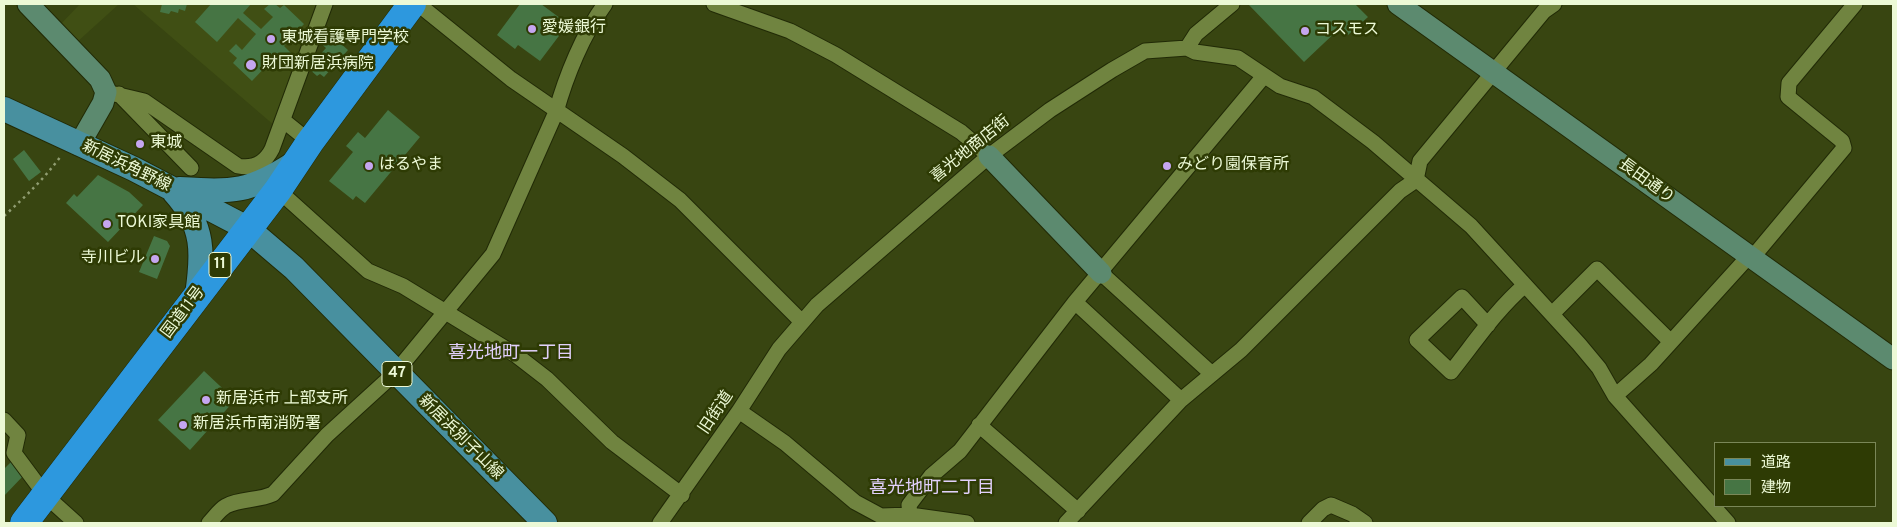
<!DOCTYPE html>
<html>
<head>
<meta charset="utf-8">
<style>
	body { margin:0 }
	#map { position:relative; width:1897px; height:527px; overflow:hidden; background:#384511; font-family:Overpass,"Noto Sans JP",sans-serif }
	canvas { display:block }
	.frame { position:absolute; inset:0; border:5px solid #ecf9d6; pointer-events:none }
	.legend { position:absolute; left:1714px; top:442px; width:162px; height:65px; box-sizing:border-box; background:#2e3b04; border:1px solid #7a8758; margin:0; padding:6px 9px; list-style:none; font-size:15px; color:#ecf9d6 }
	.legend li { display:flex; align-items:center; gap:10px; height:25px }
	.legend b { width:25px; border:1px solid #7a8758 }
</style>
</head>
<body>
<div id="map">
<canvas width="1897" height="527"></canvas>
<div class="frame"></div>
<ul class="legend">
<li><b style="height:6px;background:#48909f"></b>道路</li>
<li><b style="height:14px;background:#467544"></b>建物</li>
</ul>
</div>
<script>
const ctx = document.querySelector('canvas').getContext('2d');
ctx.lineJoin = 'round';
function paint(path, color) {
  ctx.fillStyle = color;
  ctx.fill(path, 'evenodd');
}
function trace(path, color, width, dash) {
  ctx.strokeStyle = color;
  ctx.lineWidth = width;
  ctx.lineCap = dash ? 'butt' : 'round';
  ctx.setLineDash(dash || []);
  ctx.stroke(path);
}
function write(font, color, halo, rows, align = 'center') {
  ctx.font = font + ' Overpass,"Noto Sans JP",sans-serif';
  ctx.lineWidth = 5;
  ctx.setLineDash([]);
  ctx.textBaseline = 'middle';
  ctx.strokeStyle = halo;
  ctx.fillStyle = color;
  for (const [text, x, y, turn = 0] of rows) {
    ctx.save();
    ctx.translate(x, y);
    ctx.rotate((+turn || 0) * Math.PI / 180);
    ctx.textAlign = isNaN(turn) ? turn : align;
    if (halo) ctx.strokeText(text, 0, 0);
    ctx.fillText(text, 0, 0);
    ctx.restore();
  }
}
paint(new Path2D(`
	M80,4H119L76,43L59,26Z
	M133,4H321L275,126Z`), '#404f14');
paint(new Path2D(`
	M162,4H187L185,11L179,9L178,13L171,11L169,14L160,12Z
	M211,4H251L243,13L261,29L273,17L264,9L270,4H275L280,8L284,5L304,24L284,46L293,55L281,68L272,60L252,81L233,63L237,58L229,51L236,44L242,50L256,34L238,18L217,42L195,22Z
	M520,4H541L568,24L540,61L518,45L515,49L497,35Z
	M1248,4H1355L1368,17L1348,35L1341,27L1304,62Z
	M324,29L348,50L324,77L320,74L317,76L308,68L326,48L318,41Z
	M388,110L420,137L365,203L356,196L353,200L329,181L353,152L346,146L358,132L365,138Z
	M24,150L41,172L29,181L13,159Z
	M98,175L129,192L143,205L108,242L66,203L74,194L77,197Z
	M154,236L167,241L170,246L157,279L139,272Z
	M204,371L235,400L190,450L158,420Z
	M12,461L24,475L4,496V469Z`), '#467544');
const street = new Path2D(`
	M418,4L511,79L623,156L680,200L801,321
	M714,4L790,31L836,55L961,132L989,156
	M1187,48L1196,34L1232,4
	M106,92L144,101L238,166C254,169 265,163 272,149L325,4
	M119,94L191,168
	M284,121L310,142
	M278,190L368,271L403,286L516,355L547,379L612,442L682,495
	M1752,258L1844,148L1842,141L1788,97L1789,83L1855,4
	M1101,273L1212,374
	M1075,302L1181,400
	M1552,314L1597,269L1670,341
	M1488,325L1462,297L1417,340L1451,372C1475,342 1496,310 1525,285
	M1615,396L1651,364L1749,256
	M739,411L785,443L855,502L881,516L910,515L967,523
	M4,420L18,435L14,453L46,496L76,523
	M979,425L1078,511
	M910,515L909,505L931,476L960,451L1075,302L1264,76
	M209,523C214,518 219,510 226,506C241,498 258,501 273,494L327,435L395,373L493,254L556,112C566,76 583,34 605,4
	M660,523L739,411L779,349L817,305L989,156L1050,110L1112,70L1145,51L1187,48L1195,52L1238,58L1280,86L1313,97L1373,142L1471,226L1579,344L1599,368L1615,396L1728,523
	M1066,523L1181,400L1241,350L1400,191L1416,180L1420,161L1544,11L1554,4
	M1309,523L1323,509L1331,505L1352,514L1365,523`);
const secondary = new Path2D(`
	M28,4L100,79L106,92L103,103L79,145
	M1398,4L1893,359
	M989,156L1101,273`);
const primary = new Path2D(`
	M4,109L134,169L247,228L294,268L545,523
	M179,189C233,192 250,193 296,162
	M174,192C205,226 203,254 197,295`);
const highway = new Path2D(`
	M24,523L278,190L310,142L412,4`);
trace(street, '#212a06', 17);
trace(secondary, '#212a06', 23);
trace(primary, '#212a06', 26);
trace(highway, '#212a06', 29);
trace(new Path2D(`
	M4,216C26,196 43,180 61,156`), '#909d71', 2.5, [2.5, 4]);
trace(street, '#708440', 15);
trace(secondary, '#5c8a6f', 21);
trace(primary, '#48909f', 24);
trace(highway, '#2d98de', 28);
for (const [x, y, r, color] of [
	[532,29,5,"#c5a6f0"],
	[1305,31,5,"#c5a6f0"],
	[271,39,5,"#c5a6f0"],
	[251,65,6,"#c5a6f0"],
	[140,144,5,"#c5a6f0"],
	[369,166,5,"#c5a6f0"],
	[1167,166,5,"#c5a6f0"],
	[107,224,5,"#c5a6f0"],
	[155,259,5,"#c5a6f0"],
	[206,400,5,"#c5a6f0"],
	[183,425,5,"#c5a6f0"]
]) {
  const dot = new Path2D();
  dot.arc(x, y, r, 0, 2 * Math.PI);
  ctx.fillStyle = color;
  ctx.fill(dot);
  trace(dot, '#2e3b04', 2);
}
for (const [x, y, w] of [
	[220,265,22],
	[397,374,30]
]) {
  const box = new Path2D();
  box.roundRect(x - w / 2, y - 12.5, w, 25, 4);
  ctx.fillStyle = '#2e3b04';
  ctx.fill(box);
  trace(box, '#ecf9d6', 1);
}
write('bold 15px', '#ecf9d6', null, [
	["11",220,265],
	["47",397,374]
]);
write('16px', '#ecf9d6', '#2e3b04', [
	["愛媛銀行",542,29],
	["コスモス",1315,31],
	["東城看護専門学校",281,39],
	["財団新居浜病院",262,65],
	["東城",150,144],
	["はるやま",379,166],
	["みどり園保育所",1177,166],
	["TOKI家具館",117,224],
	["寺川ビル",145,259,"right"],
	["新居浜市 上部支所",216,400],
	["新居浜市南消防署",193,425]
], 'left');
write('16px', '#ecf9d6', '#2e3b04', [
	["喜光地商店街",971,150,-39],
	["新居浜角野線",126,167,26],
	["長田通り",1646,182,36],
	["国道11号",184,313,-53],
	["旧街道",717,413,-56],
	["新居浜別子山線",460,438,45]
]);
write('18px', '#e1d0fb', '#2e3b04', [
	["喜光地町一丁目",511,354],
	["喜光地町二丁目",932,489]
]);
</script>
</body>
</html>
